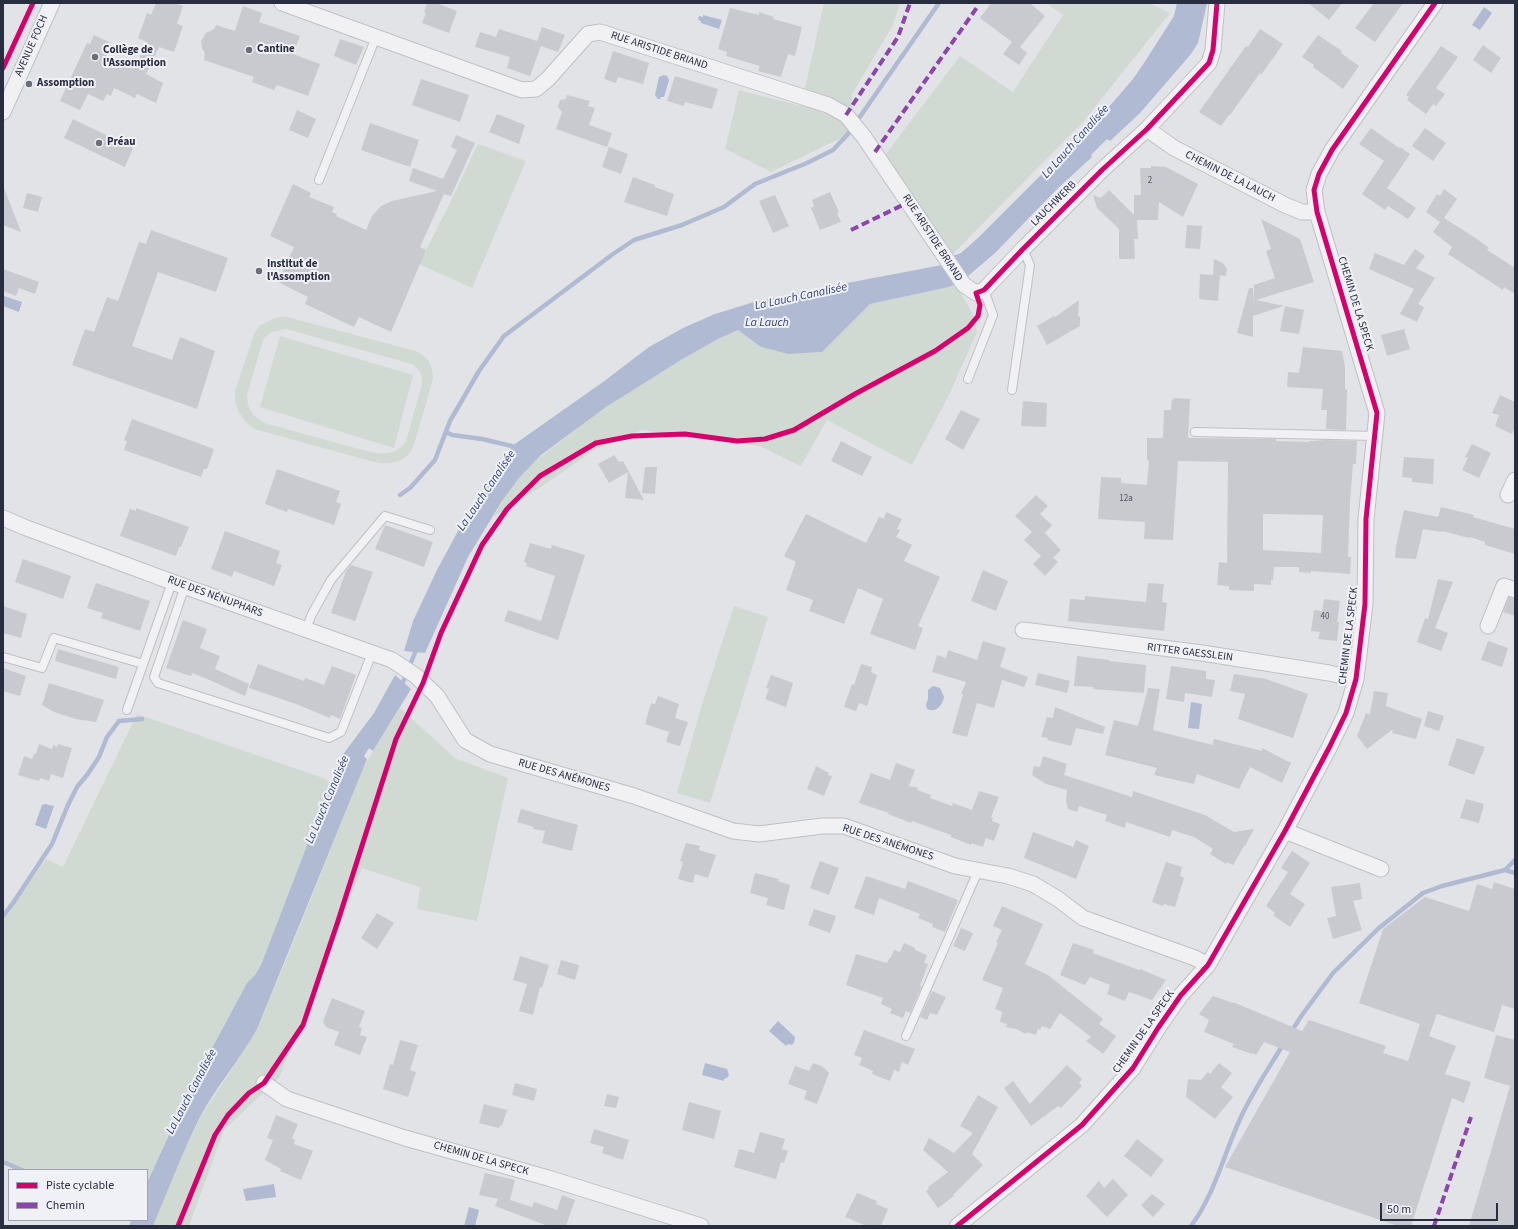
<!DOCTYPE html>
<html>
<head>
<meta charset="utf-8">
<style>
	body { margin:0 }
	#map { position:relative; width:1518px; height:1229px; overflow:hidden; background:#e2e3e7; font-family:"Source Sans 3",sans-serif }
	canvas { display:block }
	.frame { position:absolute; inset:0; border:4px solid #292d40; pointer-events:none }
	.legend { position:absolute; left:8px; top:1169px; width:140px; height:52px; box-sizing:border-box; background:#f0f1f6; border:1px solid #a0a3ad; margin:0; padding:5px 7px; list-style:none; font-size:12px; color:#292d40 }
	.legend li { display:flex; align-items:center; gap:8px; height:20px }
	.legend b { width:20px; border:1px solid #a0a3ad }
	.scale { position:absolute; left:1380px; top:1203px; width:118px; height:18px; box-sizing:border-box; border:2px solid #292d40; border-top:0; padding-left:5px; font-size:12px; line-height:14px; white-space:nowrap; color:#292d40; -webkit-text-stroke:3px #f0f1f6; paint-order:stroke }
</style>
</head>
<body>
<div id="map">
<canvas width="1518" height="1229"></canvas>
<div class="frame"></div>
<ul class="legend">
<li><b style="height:5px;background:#d6006c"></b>Piste cyclable</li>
<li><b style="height:5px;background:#8e44ad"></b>Chemin</li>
</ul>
<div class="scale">50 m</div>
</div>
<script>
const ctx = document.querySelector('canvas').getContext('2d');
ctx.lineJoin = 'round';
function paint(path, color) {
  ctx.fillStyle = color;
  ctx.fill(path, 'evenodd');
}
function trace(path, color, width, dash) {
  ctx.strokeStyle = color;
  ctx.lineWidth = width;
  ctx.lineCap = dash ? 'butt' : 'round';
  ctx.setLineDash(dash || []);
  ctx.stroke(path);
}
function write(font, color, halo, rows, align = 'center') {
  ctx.font = font + ' "Source Sans 3",sans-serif';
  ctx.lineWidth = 4;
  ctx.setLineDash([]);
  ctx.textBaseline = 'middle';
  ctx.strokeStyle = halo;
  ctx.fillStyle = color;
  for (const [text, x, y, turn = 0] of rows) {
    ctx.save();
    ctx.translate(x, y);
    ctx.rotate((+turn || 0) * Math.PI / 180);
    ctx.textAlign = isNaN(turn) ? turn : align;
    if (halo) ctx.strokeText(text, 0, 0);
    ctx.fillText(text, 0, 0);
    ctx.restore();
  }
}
paint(new Path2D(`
	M824,3H900L893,25L852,94L853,132L771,172L725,149L739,90L801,106Z
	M1046,3H1149L1170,13L1083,122L942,265L879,163L960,56L1013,92L1063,15Z
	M478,144L526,161L472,288L419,264L451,201Z
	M956,284L972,313L977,332L949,395L912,465L827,420L801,466L759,446L642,430L594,450L541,487L493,517C501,504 508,491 518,479C533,460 552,449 570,434C621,394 679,356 738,330L761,347L788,354L822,352L870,304L949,287Z
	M278,317H287L416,351C428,357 433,365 433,379L414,445C408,461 394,464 378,463L254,429C241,419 234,408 235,391L254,334L260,325ZM286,329L412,364C419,369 423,374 422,384L406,441C398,454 385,455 370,452L264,423L253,415L248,405L247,395L263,340L271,332Z
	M280,336L413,375L394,448L260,407Z
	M734,606L768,617L710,803L677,793L702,704Z
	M400,708L455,758L508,778L477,921L417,909L420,887L362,868L279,1078L224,1130L189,1226H153L171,1180L200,1118L247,1046L257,1029L289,953L364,766Z
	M137,714L326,779L331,784L261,965L255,975L247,983L195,1080L191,1084L147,1183V1170H21L3,1164V919L46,859L63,867Z`), '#d0dad2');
paint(new Path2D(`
	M1177,3H1207L1198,43L1191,54L1140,113L1110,141L1107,139L1091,155L1092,157L1056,190L995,253L967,277L953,256L961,253L979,237L1102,114L1106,117L1111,110L1108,108L1133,79L1146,60L1174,16Z
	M1484,7L1492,13L1480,30L1472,25Z
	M703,15L722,20L719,29L701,23V21L698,20L699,16L703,17Z
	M664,75L667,76L669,80L664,97H661L660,99H658L655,95L659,77Z
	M942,265L956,284L949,287L870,304L822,352L788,354L761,347L738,330L718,339L684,358L606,407L541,455L519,478L502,501L468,557L425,653L404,651L413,621L437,570L458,531L512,446L603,382L649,347L683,328L715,314L754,302L842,284Z
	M4,296L22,302L19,312L3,306Z
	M395,675L411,689L373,751L369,748L364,756L367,759L257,1029C240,1060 215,1088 199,1119C182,1154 168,1190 153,1226H129L131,1220H147V1183L192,1084L195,1080L247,983L255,975L261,965L341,757L374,713Z
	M933,686L940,688L944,697C942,706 936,713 927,709L926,705L928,699V690Z
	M1191,702L1202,704L1199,729L1188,728Z
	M45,804L54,806L46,829L35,825L42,805Z
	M778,1021L795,1037L794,1042L792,1045L788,1044L786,1046L769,1031Z
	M705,1063L727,1069L729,1075L727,1078L724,1079V1081L702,1075Z
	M274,1184L276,1197L246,1201L243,1189Z
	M469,1207L479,1210L475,1226H464Z`), '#b0bad2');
trace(new Path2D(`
	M446,432L452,435L482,439L512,446L516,448
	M400,495L410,488L435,460L450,421L479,371L504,336L613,254L634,240L682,225L724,207L755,184L807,163L833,150L848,134L939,3
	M401,687L417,648
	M1505,870L1515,873
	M3,916L13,903L52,844L68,805L77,787L87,775L99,757L107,737L119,721L142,719
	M1291,1032L1302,1015L1333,973L1379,928L1423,893L1442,886L1505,870L1515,860
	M3,1162L22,1170
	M1191,1226C1215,1194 1224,1153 1241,1117C1253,1091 1269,1068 1284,1043`), '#b0bad2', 4.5);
paint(new Path2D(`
	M156,3H174L183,6L177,24L183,26L174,52L159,47L146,74L163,83L156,103L137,94L135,98L114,88L111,96L107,94L103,101L88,94L80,110L60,101L87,43L90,44L94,35L109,42L105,51L108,52L106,56L134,69L147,42L138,38L147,13L151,15Z
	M427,3H436L457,11L449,33L422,23L426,13L424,12Z
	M991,3H1030L1045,16L1020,47L1027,53L1019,65L1003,54L1012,42L980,18Z
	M1308,3H1342L1329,20Z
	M1374,3H1403L1375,42L1355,28Z
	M243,6L262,13L259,22L300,36L293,54L320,64L308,96L277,85L274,90L252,82L254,77L204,60L205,53L202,48L201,41L206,33L214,29L216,25L235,31Z
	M730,8L759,15V12L774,17L773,19L802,27L795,56L788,54L781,77L758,71L760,66L726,56L727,52L718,49Z
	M542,27L565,35L558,52L541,46L530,76L507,68L510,57L475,47L480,32L496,37L499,29L537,41Z
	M1260,29L1283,44L1261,75L1260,73L1230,115H1229L1221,126L1199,112L1246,46L1248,47Z
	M1318,35L1342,51L1341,53L1359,66L1343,89L1313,67L1314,65L1302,57Z
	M340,39L364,47L356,65L334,56Z
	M1483,45L1501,58L1491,73L1473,60Z
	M1441,46L1458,57L1436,88L1445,94L1436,106L1433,104L1426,114L1411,103L1407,100L1409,97L1406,95Z
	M613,51L649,63L643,84L618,77L616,83L604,79Z
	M675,76L718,89L712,109L685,102L684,106L667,101Z
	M421,79L469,95L460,122L412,105Z
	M567,95L590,101L588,106L595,108L589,125L612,133L607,147L556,129L562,112L558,107L560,100L566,99Z
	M297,110L316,119L308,138L289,130Z
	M497,114L525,125L519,144L489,132Z
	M73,119L133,148L125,167L64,138Z
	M370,123L419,140L410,167L361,150Z
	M1371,128L1399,148L1400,147L1410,154L1387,188L1416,208L1408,219L1388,206L1385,210L1362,194L1384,161L1359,144Z
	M1425,128L1446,143L1433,161L1412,146Z
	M456,135L475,143L451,196L444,194L420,247L426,250L391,332L359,317L354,327L305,304L308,297L278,282L294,247L270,236L293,184L311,193L309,197L334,207L332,212L337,214L336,216L366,230L372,216L381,206L392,201L437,191L409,181L413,168L443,179L457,150L451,147Z
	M609,147L628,154L621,174L602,167Z
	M1151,166L1166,167L1198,184L1183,217L1159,202L1158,220H1137L1138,239H1134L1135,259H1119V229L1097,208L1093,195L1101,198L1109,190L1134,215V195H1141L1140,168H1151Z
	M633,177L655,185V187L674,194L667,216L624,202Z
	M3,188H4L21,232L3,225Z
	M1444,189L1457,199L1444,218L1477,239L1489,248L1487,250L1515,268V294L1504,287L1503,290L1448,254L1452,247L1433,232L1440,222L1426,212L1437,194L1440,196Z
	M830,192L839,212L837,213L841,222L820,230L811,208L814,206L812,200Z
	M27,193L42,197L38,212L23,208Z
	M775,195L789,226L773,233L759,201Z
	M1261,219L1300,239L1314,282L1256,300L1284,306L1253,316V337L1237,333L1249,288H1253V305L1254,285L1275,278L1266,251L1271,249Z
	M1187,225L1202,226L1200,249L1185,248Z
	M151,230L228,258L216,292L158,272L132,346L172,360L180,337L215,351L197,409L72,365L85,329L94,332L107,297L118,301L139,242L146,244Z
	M1415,249L1425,256L1416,268L1435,278L1418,304L1424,307L1417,322L1400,314L1414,289L1369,269L1375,253L1404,265Z
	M1214,259L1223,263L1227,269L1226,276L1216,275H1220L1218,301L1199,299L1200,274L1213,275Z
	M3,269L39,282L35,294L19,288L16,296L3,291Z
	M1079,300L1078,316L1080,317V326L1047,345L1037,326L1054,316L1055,317Z
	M1285,306L1304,310L1299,334L1280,331Z
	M1404,329L1410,349L1387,356L1381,335Z
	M1303,347L1342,351L1345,367V389L1347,390L1346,430L1326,429L1327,410H1321L1323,389L1287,387L1288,372L1299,373Z
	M1500,395L1515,402V427L1512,434L1495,426L1499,415L1492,413Z
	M1174,398L1190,399L1188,438L1276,439V441L1309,442L1310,441L1325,440L1357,441L1356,464H1353L1350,502L1348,557H1351L1350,574L1311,571V573L1299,572V567H1274L1273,580H1271V585L1254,584V591L1229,590V586L1217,585L1219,562L1227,563L1228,462L1178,461L1173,540L1144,539L1145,522L1098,519L1101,477L1121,478V483L1147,485L1149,460H1147V438H1163L1164,410H1171L1172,399L1174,400ZM1263,514L1323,515L1321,553L1263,550Z
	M1023,401L1047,403L1046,427L1021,426Z
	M961,410L980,419L963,450L945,439Z
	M132,419L214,449L207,469H204L201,477L124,450L127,441L124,440Z
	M841,441L872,457L862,476L831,461Z
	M1472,444L1491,453L1479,478L1462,470L1468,458L1465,457Z
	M614,455L619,462L623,461L644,500L625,498L628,472L609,483L598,464Z
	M1404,457L1434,459L1433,484L1412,482V478L1402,477Z
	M645,467H657L655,494L642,493Z
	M277,469L340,491L336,502L341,504L334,525L288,509L287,512L265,504Z
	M1036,495L1048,506L1040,514L1052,525L1045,533L1061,550L1053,558L1058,562L1045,576L1033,564L1041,556L1024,540L1032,532L1015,516Z
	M1441,507L1474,515L1473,517L1515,529V554L1485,545V542L1470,537L1469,538L1442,531L1441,532L1423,529L1416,559L1395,558L1396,546L1404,510L1438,517Z
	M136,508L189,527L181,547H179L176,556L120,536L130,509L136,511Z
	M886,512L902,519L897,529L900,530L896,537L912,545L904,561L940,577L918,626L923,628L915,650L870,634L883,599L858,588L844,624L809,611L813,600L786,590L796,562L784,556L806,514L866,543L879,517L884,519Z
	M385,525L433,542L424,567L375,549Z
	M225,531L280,551L276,563L282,565L274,586L234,571L232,577L211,569Z
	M530,543L551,549L552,545L585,555L558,640L504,621L508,610L541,621L555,576L526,566L527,563L524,562Z
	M23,559L71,576L63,599L15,582Z
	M351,565L373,572L355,621L331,613L346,571Z
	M983,570L1008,581L996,611L971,601Z
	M1438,579L1453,582L1435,628L1448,633L1441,651L1417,642L1425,618L1428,619Z
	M96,583L150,601L140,631L101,618L103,613L87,608Z
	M1148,583L1164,584L1162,602L1167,603L1164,631L1068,621L1070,599L1085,600V596L1146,602Z
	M1509,597L1515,599V616L1503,612Z
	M1324,599L1340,601L1337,622H1339L1337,641L1318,639L1320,632L1311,631L1314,610L1322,611Z
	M3,606L27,614L21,638L3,633Z
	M183,620L207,629L200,648L220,656L215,669L249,684L245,696L205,678L192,673L191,676L166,668Z
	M983,641L1006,648L1000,667L1028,677L1024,687L1002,680L994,708L977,703L967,737L952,733L963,694H961L966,682L932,672L937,655L946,658L948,650L977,660Z
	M1488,641L1508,648L1502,667L1481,660Z
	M58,649L119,667L116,679L55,661Z
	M1077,656L1109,660V661L1146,665L1144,693L1093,689V687L1074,686Z
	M258,664L304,681L305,678L324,685L332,666L356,675L340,719L331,715L330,718L296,704L249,688Z
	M861,664L872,667L871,672L877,675L867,706L859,703L856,711L844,707L852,684L854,685Z
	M1171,666L1206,671V679L1215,680L1212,697L1185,693L1184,702L1166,699Z
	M3,668L26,676L20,696L3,691Z
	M1038,673L1070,681L1067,693L1035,685Z
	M1234,674L1266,679L1308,694L1293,738L1238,719L1245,694L1230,691Z
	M771,675L793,683L786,707L765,699L769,689L766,688Z
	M49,683L104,700L96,722L76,719L54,712L42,705Z
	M1148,688L1160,689L1153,730L1213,745L1214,739L1262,751V748L1291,763L1282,783L1250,767L1239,789L1197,774L1194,784L1154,775L1157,768L1105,755L1114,720L1138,726Z
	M1374,691L1388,693L1386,706L1422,719L1416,739L1392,733L1393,729L1367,749L1357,736L1366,713L1370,714Z
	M658,696L679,704L675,718L688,722L680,746L666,742L669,732L645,724L651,703L655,704Z
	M1055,707L1105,727L1103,734L1076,728L1071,746L1047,740L1048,738L1041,737L1047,717L1053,718Z
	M1428,711L1444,716L1439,731L1424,726Z
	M1457,738L1485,747L1474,775L1448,765Z
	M39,744L52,749L53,745L57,747L58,744L72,748L63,778L51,774L49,781L40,778L39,781L18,775L24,756L32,759L34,754H36Z
	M1043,756L1067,764L1064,775L1132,797L1133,791L1205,815L1234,832L1254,829L1245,846H1244L1233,865L1227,862L1226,864L1210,854L1213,849L1194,837L1172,830L1170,837L1126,822L1125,828L1105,821L1107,815L1079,806L1077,812L1068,809L1066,801L1067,790L1046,784L1032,775L1034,766L1040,767Z
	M896,763L915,770L909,786L918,788L917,790L931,795L930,798L952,806L953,803L972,810L979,791L999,797L991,817L993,818L992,821L1000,824L994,841L986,838L983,847L971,843V845L951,837V835L912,821L911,823L888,814L889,813L859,803L871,773L890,780Z
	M816,766L829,773L828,775L832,776L824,796L807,789Z
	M1466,799L1484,804L1479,823L1460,818Z
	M521,809L578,825L572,851L542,843L545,831L533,829L534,827L517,822Z
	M1033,832L1073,847L1076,840L1089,846L1076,879L1024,858Z
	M686,843L700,846L699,850L716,855L708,878L695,874L693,883L678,879L683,862L680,861Z
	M1292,851L1310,863L1290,894L1305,904L1290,927L1273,915L1275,913L1266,906L1288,872L1281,868Z
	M820,861L839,868L829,895L810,888Z
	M1166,862L1182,867L1180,876L1184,878L1175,907L1164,904L1163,906L1152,902Z
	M755,873L779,879L778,881L790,885L784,910L766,905L768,898L750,893Z
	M866,876L905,889L908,881L958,900L945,932L932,927L933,924L918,918L920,914L879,898L874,915L854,908Z
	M1494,882L1515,889V1009L1502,1005L1494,1032L1437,1014L1429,1036L1456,1046L1445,1074L1471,1082L1464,1103L1452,1098L1411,1226H1398L1225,1167L1290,1052L1264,1042L1256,1055L1252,1053V1054L1232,1047L1234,1044L1204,1032L1209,1020L1199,1014L1213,996L1233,1003V1002L1302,1031L1309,1020L1386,1046L1383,1053L1408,1061L1420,1024L1359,1003L1383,929L1425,897L1469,911L1477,884L1492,889Z
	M1360,883L1362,899L1353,901L1362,930L1333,939L1327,918L1336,916L1331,887Z
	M1002,906L1043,924L1025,964L1048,975L1103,1019L1099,1024L1116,1036L1103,1054L1086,1041L1091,1037L1060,1013L1050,1029L1042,1026L1040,1030L1038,1029L1036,1035L1027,1032L1026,1034L1016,1029L1006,1027L1007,1024L1000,1022L1002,1012L995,1009L1003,988L982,980L998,943L996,942L1002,930L993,926Z
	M814,909L836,916L830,933L808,925Z
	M377,913L394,923L377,949L361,938Z
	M961,928L973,933L965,951L953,946Z
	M904,943L915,948V950L927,955L924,963L928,964L920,986H922L910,1013L906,1011L903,1018L890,1013L892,1009L881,1004L883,998L846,985L856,954L887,963L889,958L890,959L894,950L900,952Z
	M1073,943L1094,950L1093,953L1139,970L1140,969L1166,980L1152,1000L1129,992L1125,1001L1107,994L1110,985L1090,977L1085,985L1060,975Z
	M520,956L549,965L542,988L540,987L533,1015L519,1011L527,984L513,980Z
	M561,960L579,965L575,980L557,974Z
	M932,991L946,997L937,1015L930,1013L927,1020L920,1017Z
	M332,998L365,1011L359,1027L362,1028L360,1035L367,1037L360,1055L334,1045L339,1032L326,1027L323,1022Z
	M864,1030L915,1049L908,1065L902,1062L899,1072L894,1070L890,1081L872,1074L873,1071L859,1065L862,1058L854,1055Z
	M1496,1035L1515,1040V1226H1469L1510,1086L1484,1078Z
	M400,1040L418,1045L410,1070L416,1072L408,1097L383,1089L390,1064L393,1065Z
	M813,1063L822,1066L829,1073L817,1104L804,1099L807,1091L788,1084L795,1066L809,1071Z
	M1219,1063L1232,1073L1221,1087L1233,1097L1215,1119L1186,1097L1188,1079L1201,1080L1208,1072L1210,1074Z
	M1067,1065L1082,1079L1079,1083L1082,1086L1061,1108L1058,1106L1031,1126L1004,1088L1013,1081L1030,1104Z
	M515,1083L537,1089L534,1101L512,1095Z
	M607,1094L619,1097L616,1108L604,1106Z
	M978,1095L998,1107L972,1154L983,1165L953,1195L954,1196L938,1208L926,1191L929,1189L928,1187L948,1172L923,1150L929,1138L954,1153L973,1133L960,1126Z
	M689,1102L721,1111L714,1139L682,1130Z
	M484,1104L507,1110L502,1126L500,1125L499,1128L479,1123Z
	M276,1115L298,1124L292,1138L295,1140L294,1144L313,1151L301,1180L280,1171L281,1169L265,1160L273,1140L267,1138Z
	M594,1129L629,1140L623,1160L602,1153L604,1147L590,1143Z
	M760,1132L785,1139L782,1149L788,1151L784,1163L781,1162L776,1179L734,1167L739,1149L754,1153Z
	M1137,1139L1164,1160L1151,1177L1124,1156Z
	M485,1173L515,1180L510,1200L532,1207L534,1202L557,1210L562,1195L575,1200L566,1226H548L495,1206L498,1199L479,1195Z
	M1113,1179L1128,1195L1107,1217L1086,1196L1099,1181L1104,1188Z
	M857,1193L877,1201L876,1204L888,1209L881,1226H867L845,1217Z
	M1152,1194L1165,1204L1153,1217L1141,1205Z`), '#c9cacf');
const lane = new Path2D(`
	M319,180L376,37
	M968,379L993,315L984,290
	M1012,390L1030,265L1023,249
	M1195,432L1376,436
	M185,586L154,677L158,683L329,738L341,732L372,653
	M306,629L312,614L331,580L385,516L430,530
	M3,657L42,668L54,638L143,664
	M127,710L172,582
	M906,1036L978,871`);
const street = new Path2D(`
	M282,3L522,90L536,89L548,79L588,34L600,32L828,105L846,115L864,137L964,285L976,293L984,290L1023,249L1102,170L1147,129L1209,63L1213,50L1217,3
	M3,112L52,3
	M1147,129L1174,148L1285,205L1302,212H1317
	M1508,495L1515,480
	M3,518L24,527L172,582L392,660L416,676L437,696L465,740L490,754L634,796L733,831L759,834L822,826H844L955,866L1008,876L1033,884L1058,899L1083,918L1195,958L1208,965
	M1488,626L1504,586L1515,590
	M1023,630L1202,653L1329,673L1356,679
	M1285,831L1381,869
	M264,1083L287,1099L405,1138L548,1178L701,1226
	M957,1226L1082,1125L1133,1068L1158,1028L1181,995L1208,965L1285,831L1330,746L1346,713L1356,679L1365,604L1366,519L1377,413L1317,212L1314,190L1319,174L1332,150L1435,3`);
trace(lane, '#bfc0c4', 10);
trace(street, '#bfc0c4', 17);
trace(lane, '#f1f1f4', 8);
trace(street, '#f1f1f4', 15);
trace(new Path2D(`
	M846,115L898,37L910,3
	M875,152L978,6
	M851,230L909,202
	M1434,1226L1471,1117`), '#8e44ad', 4, [8, 4]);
trace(new Path2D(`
	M3,68L33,3
	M178,1226L215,1135L228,1115L249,1093L264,1083L303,1025L338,921L396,739L423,683L441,633L482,545L507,509L540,476L596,443L632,436L685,434L737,441L765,439L794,430L855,394L935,351L968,328L978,316L980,305L976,293L984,290L1023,249L1102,170L1147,129L1209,63L1213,50L1217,3
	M957,1226L1082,1125L1133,1068L1158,1028L1181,995L1208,965L1285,831L1330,746L1346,713L1356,679L1365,604L1366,519L1377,413L1317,212L1314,190L1319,174L1332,150L1435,3`), '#d6006c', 5);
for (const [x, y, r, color] of [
	[249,50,4,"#6a6d7a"],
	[95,57,4,"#6a6d7a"],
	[29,84,4,"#6a6d7a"],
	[99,143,4,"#6a6d7a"],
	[259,271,4,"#6a6d7a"]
]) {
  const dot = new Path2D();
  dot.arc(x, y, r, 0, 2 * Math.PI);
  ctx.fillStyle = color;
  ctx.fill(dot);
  trace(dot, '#f0f1f6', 1.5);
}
write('9px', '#535665', null, [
	["2",1150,181],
	["12a",1126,499],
	["40",1325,617]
]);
write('11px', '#292d40', '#f0f1f6', [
	["AVENUE FOCH",32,46,-66],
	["RUE ARISTIDE BRIAND",659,51,18],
	["CHEMIN DE LA LAUCH",1230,177,27],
	["LAUCHWERB",1054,204,-45],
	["RUE ARISTIDE BRIAND",932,238,57],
	["CHEMIN DE LA SPECK",1355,304,73],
	["RUE DES NÉNUPHARS",215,597,20],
	["CHEMIN DE LA SPECK",1349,636,-83],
	["RITTER GAESSLEIN",1190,653,7],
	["RUE DES ANÉMONES",564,776,16],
	["RUE DES ANÉMONES",888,843,18],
	["CHEMIN DE LA SPECK",1144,1032,-55],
	["CHEMIN DE LA SPECK",481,1159,16]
]);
write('bold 11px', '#292d40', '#f0f1f6', [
	["Cantine",257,50],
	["Collège de",103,51],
	["l'Assomption",103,64],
	["Assomption",37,84],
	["Préau",107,143],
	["Institut de",267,265],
	["l'Assomption",267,278]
], 'left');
write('italic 12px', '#334374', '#f0f1f6', [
	["La Lauch Canalisée",1076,142,-48],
	["La Lauch Canalisée",801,297,-12],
	["La Lauch",767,323],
	["La Lauch Canalisée",487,491,-56],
	["La Lauch Canalisée",328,800,-67],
	["La Lauch Canalisée",192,1092,-62]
]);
</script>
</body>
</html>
